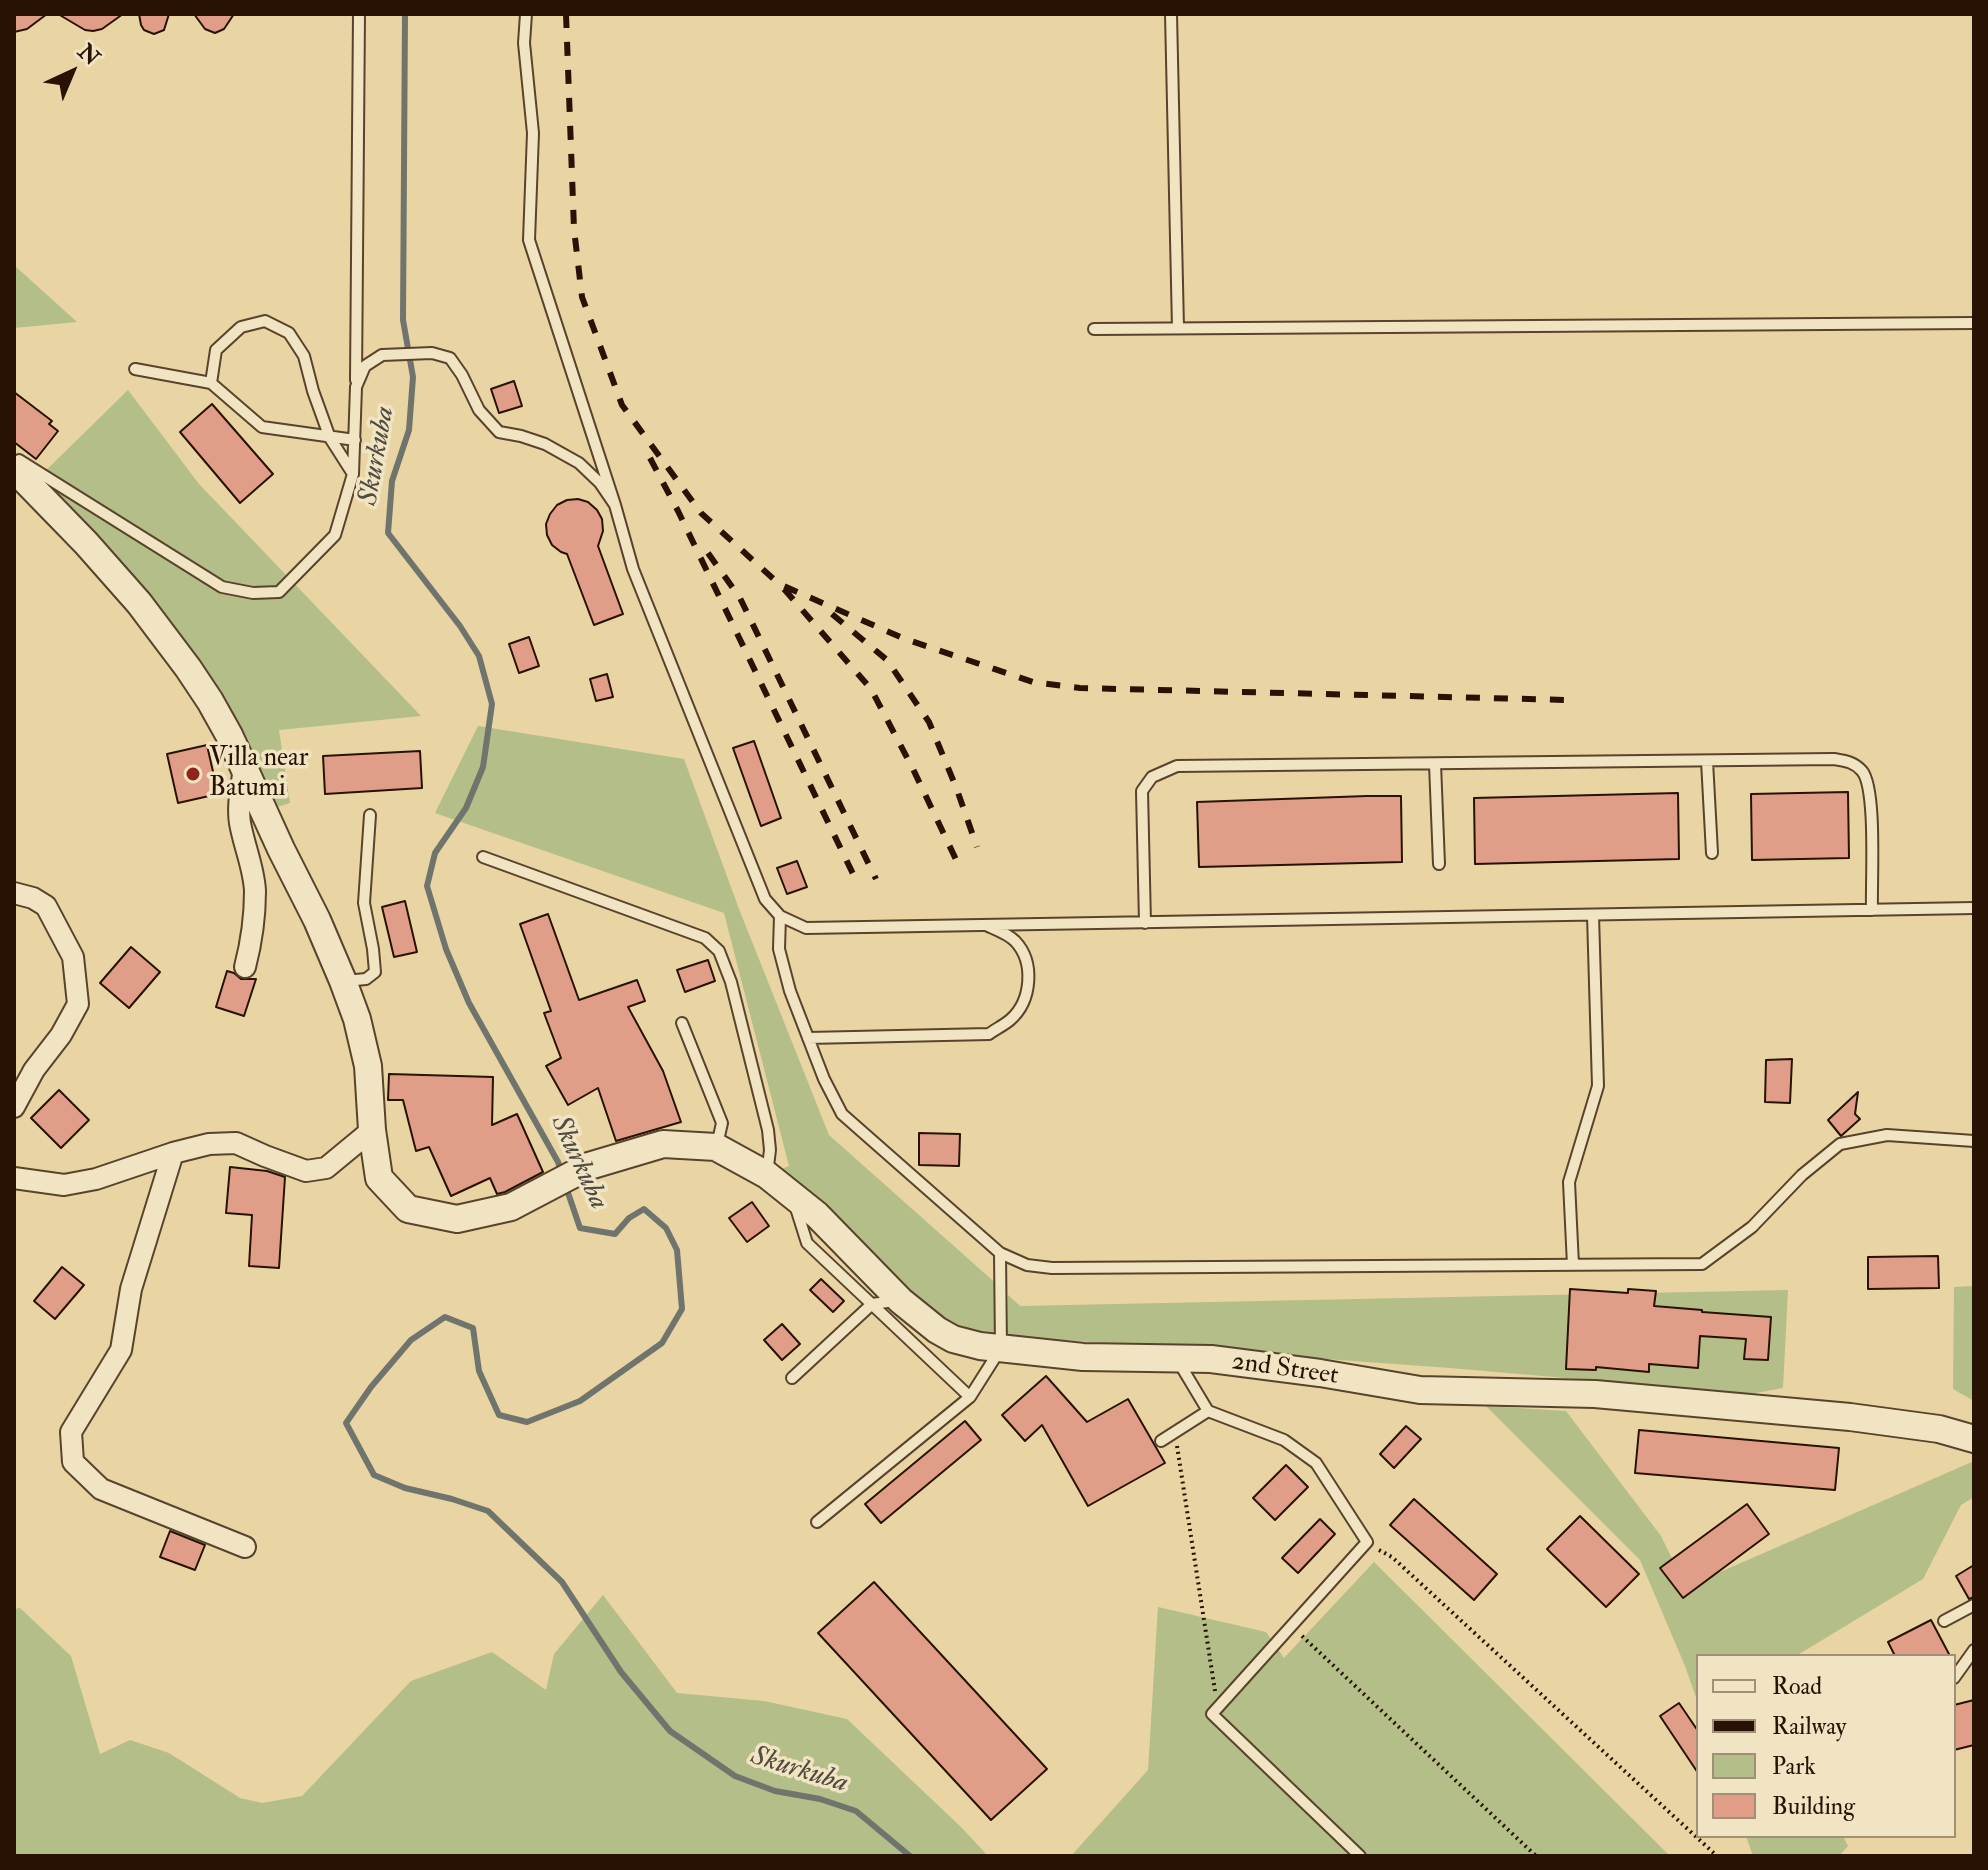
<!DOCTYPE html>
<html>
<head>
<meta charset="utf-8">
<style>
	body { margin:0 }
	#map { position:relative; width:1988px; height:1870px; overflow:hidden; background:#e9d5a3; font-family:"IM FELL Double Pica",serif }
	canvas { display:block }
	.frame { position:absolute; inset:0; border:16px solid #281204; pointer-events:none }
	.legend { position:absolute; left:1696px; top:1654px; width:260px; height:184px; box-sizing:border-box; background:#f1e4c3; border:2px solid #a19077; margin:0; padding:10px 14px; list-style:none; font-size:24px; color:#281204 }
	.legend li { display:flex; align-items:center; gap:16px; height:40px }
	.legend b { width:40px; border:2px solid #a19077 }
	.north { position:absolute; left:32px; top:32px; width:80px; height:80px; -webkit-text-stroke:6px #f1e4c3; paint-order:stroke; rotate:44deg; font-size:22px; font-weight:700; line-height:32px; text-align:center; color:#281204 }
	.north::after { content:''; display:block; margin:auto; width:28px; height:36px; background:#281204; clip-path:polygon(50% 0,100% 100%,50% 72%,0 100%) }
</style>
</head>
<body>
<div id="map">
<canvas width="1988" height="1870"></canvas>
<div class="frame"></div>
<ul class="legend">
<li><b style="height:10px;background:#f1e4c3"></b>Road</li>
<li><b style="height:10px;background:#281204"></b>Railway</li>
<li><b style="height:22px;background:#b3be88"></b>Park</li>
<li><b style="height:22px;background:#e09e89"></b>Building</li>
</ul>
<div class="north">N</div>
</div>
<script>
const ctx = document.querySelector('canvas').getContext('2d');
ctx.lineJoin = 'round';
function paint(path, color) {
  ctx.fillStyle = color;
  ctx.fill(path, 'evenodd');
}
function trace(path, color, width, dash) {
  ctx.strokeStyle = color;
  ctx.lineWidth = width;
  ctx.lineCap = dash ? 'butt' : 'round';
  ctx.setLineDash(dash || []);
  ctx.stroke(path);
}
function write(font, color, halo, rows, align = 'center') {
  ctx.font = font + ' "IM FELL Double Pica",serif';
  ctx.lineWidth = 7;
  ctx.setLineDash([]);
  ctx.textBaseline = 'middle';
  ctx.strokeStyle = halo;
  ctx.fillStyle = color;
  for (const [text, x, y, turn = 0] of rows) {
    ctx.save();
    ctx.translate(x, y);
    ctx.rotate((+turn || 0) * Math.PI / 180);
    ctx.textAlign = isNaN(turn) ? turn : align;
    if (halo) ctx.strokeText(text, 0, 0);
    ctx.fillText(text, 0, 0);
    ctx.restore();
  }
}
paint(new Path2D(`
	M14,265L77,322L14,328Z
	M128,390L199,484L421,716L279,730L290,803L264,811L229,735L31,485Z
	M478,726L684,759L739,909L829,1135L1000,1287L1001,1348L953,1339L767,1175L789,1166L724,913L435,813Z
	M1974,1286V1401L1953,1389L1954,1287Z
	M1788,1290L1783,1388L1750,1394L1450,1368L1007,1336L1008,1295L1020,1306Z
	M1486,1406L1566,1411L1661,1536L1686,1587L1974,1461V1497L1961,1505L1923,1579L1796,1656H1698V1703L1685,1666L1640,1560Z
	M1374,1562L1670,1856H1071L1148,1770L1158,1607L1266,1632L1284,1658Z
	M603,1595L677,1693L764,1701L847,1719L962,1828L988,1856H14V1609L20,1608L71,1656L100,1754L130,1740L169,1753L240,1798L262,1803L302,1796L411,1681L492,1652L546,1690L554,1654Z
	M1746,1836H1843L1848,1846L1839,1856H1753Z`), '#b3be88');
trace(new Path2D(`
	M405,14L403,320L413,377L409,430L392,481L388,533L460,626L479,656L492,704L483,767L466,808L435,853L427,886L446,949L469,1003L558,1162L562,1174
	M565,1184L580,1228L615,1234L629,1218L644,1209L666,1228L677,1250L682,1309L662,1343L580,1401L527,1422L499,1415L479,1371L473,1328L445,1317L411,1340L371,1387L346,1423L374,1475L405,1488L452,1499L488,1511L562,1582L621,1672L670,1731L735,1776L775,1791L820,1799L856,1811L910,1856`), '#6f746d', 6);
const building = new Path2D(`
	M14,14H47L27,29L14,32Z
	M58,14H123L102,29L93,31L85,30Z
	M139,14H169L164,30L154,34L144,30L141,25Z
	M194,14H234L224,29L215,33L205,29Z
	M514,381L522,406L499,413L491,389Z
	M14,392L52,421L49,424L58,431L36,459L14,442Z
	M212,404L273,474L240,503L180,432Z
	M578,499L588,502L597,510L602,519L603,531L598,546L623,614L594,625L567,554L561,552L552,545L547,535L546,524L550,514L557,505L567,500Z
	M529,637L539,666L519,673L509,644Z
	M607,674L613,697L596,701L590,679Z
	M754,741L781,818L761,826L733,748Z
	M207,745L218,794L178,803L167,754Z
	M420,751L422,788L325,794L323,756Z
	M1848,792L1849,858L1752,860L1751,794Z
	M1678,793L1679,859L1475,864L1474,798Z
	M1367,796H1401L1402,862L1199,867L1197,802Z
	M797,861L807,887L787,894L777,868Z
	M405,901L417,952L394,957L382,907Z
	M548,914L579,1000L637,980L645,1001L628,1007L663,1071L681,1122L616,1141L598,1088L568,1105L546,1066L561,1058L544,1013L551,1011L520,924Z
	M131,947L160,972L129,1008L100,983Z
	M708,960L715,981L685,992L677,970Z
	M227,971L234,973L241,979H256L244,1016L216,1007Z
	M1792,1059L1790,1103L1765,1102L1766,1060Z
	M389,1074L493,1077L492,1125L517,1114L543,1172L505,1192L497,1194L490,1178L451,1196L429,1147L416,1151L403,1100H388Z
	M59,1090L89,1120L61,1148L31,1118Z
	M1858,1092L1855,1114L1860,1119L1841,1136L1828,1120Z
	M919,1133L960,1134L959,1166L919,1165Z
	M230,1167L267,1171L285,1177L279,1268L249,1266L252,1215L226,1213Z
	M752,1202L769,1226L747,1242L729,1218Z
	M1938,1256L1939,1288L1868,1289V1257Z
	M62,1267L84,1285L55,1319L34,1301Z
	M821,1279L844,1301L833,1312L810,1290Z
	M1570,1289L1628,1293V1289L1656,1291L1654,1306L1702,1310V1312L1771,1317L1768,1360L1744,1359L1746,1339L1700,1336L1698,1368L1649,1364V1372L1596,1367V1370L1566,1369Z
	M782,1324L800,1344L782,1360L764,1340Z
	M1046,1376L1087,1422L1128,1399L1165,1463L1088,1506L1042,1425L1025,1441L1002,1415Z
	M965,1421L981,1440L881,1523L865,1504Z
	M1406,1426L1421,1439L1394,1468L1380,1454Z
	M1639,1430L1839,1448L1835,1490L1635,1473Z
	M1286,1465L1308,1487L1275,1520L1253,1498Z
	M1414,1499L1497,1574L1474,1600L1390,1525Z
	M1747,1504L1769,1534L1683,1598L1660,1568Z
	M1580,1516L1639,1574L1606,1607L1547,1549Z
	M1320,1519L1335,1534L1298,1573L1282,1558Z
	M170,1531L205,1545L195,1570L160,1557Z
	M1974,1565V1597L1969,1599L1956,1576Z
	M874,1582L1047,1769L991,1820L818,1633Z
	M1931,1620L1950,1656H1895L1888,1642Z
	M1974,1700V1745L1954,1750V1705Z
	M1679,1703L1698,1731V1773L1660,1716Z`);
paint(building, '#e09e89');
trace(building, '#281204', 2);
const service = new Path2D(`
	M1171,14L1178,328
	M1094,329L1974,323
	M135,369L211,383L262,427L355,440
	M356,380L359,14
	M211,383L216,350L241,327L265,321L289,333L304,356L313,391L330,438L353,474
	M19,460L222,587L253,593L279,592L335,535L353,474L356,387L365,366L382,355L432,353L450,358L462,375L479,410L499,432L521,436L545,444L579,463L600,483L615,505L529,240L533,133L524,43L526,14
	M615,505L633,569L765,899L780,916L806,928L1974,908
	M1707,761L1712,853
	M1435,764L1439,864
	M483,857L705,938L719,951L731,982L768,1130L770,1150L767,1174
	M780,916L779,949L790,991L824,1079L842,1114L1000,1253L1001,1348L970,1397L807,1243L795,1205
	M1145,923L1142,791L1152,777L1177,766L1834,759C1846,761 1854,762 1862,771C1877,789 1871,883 1872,910
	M345,981L366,979L375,972L373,949L364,903L370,815
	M682,1023L722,1123L717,1145
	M808,1038L989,1034C996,1029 1004,1025 1010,1020C1032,1001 1035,962 1015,941C1008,934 997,930 988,926
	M1000,1253L1027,1265L1052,1268L1702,1264L1752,1227L1802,1175L1840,1144L1887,1135L1974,1141
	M1573,1265L1569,1182L1598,1086L1593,915
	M1178,1361L1208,1411L1284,1440L1316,1463L1367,1542L1212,1714L1360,1856
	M792,1378L872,1304L895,1301
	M1161,1441L1208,1411
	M817,1522L970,1397
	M1944,1621L1974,1605
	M1954,1678L1974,1650`);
const minor = new Path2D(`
	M244,767C242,785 237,805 240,823C244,846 254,868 255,891C255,915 251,944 245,967
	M14,893L33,898L46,906L73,957L78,1004L61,1035L34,1070L14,1107
	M173,1153L131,1289L121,1350L71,1432L73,1462L101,1489L245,1547
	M14,1178L64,1185L96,1179L173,1153L209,1144L236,1143L265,1156L306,1171L326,1168L372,1130`);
const tertiary = new Path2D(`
	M14,469L86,543L139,603L188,668L210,701L229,735L281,849L317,920L343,981L357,1019L368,1066L372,1130L379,1178L408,1209L457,1219L511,1207L589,1166L663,1144L716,1147L767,1175L817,1215L901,1301L937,1330L953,1339L980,1346L1083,1357L1211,1359L1320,1373L1420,1390L1595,1394L1850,1417L1939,1429L1974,1439`);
trace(service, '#58432c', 14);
trace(minor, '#58432c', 24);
trace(tertiary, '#58432c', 30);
trace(new Path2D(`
	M1177,1446L1215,1691
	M1379,1550L1392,1557L1717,1856
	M1302,1636L1536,1856`), '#281204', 4, [2, 4]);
trace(service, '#f1e4c3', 10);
trace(minor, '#f1e4c3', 20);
trace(tertiary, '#f1e4c3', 26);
trace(new Path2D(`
	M566,14L574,229L582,297L622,405L701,513L779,584L905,639L1033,682L1080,688L1568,700
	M650,458L678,511L854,876
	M708,553L740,598L876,879
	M784,589L871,689L913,769L960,868
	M832,614L887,660L929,722L956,787L977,847`), '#281204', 6, [14, 14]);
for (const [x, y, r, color] of [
	[193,774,8,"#8f2418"]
]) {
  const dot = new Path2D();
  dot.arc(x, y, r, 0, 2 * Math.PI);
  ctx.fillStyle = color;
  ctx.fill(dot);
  trace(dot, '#f1e4c3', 3);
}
write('26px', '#281204', '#f1e4c3', [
	["Villa near",209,759],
	["Batumi",209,789]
], 'left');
write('26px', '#281204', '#f1e4c3', [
	["2nd Street",1285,1370,8]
]);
write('italic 28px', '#514b41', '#f1e4c3', [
	["Skurkuba",378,456,-80],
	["Skurkuba",578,1163,65],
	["Skurkuba",799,1771,17]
]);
</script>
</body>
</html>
